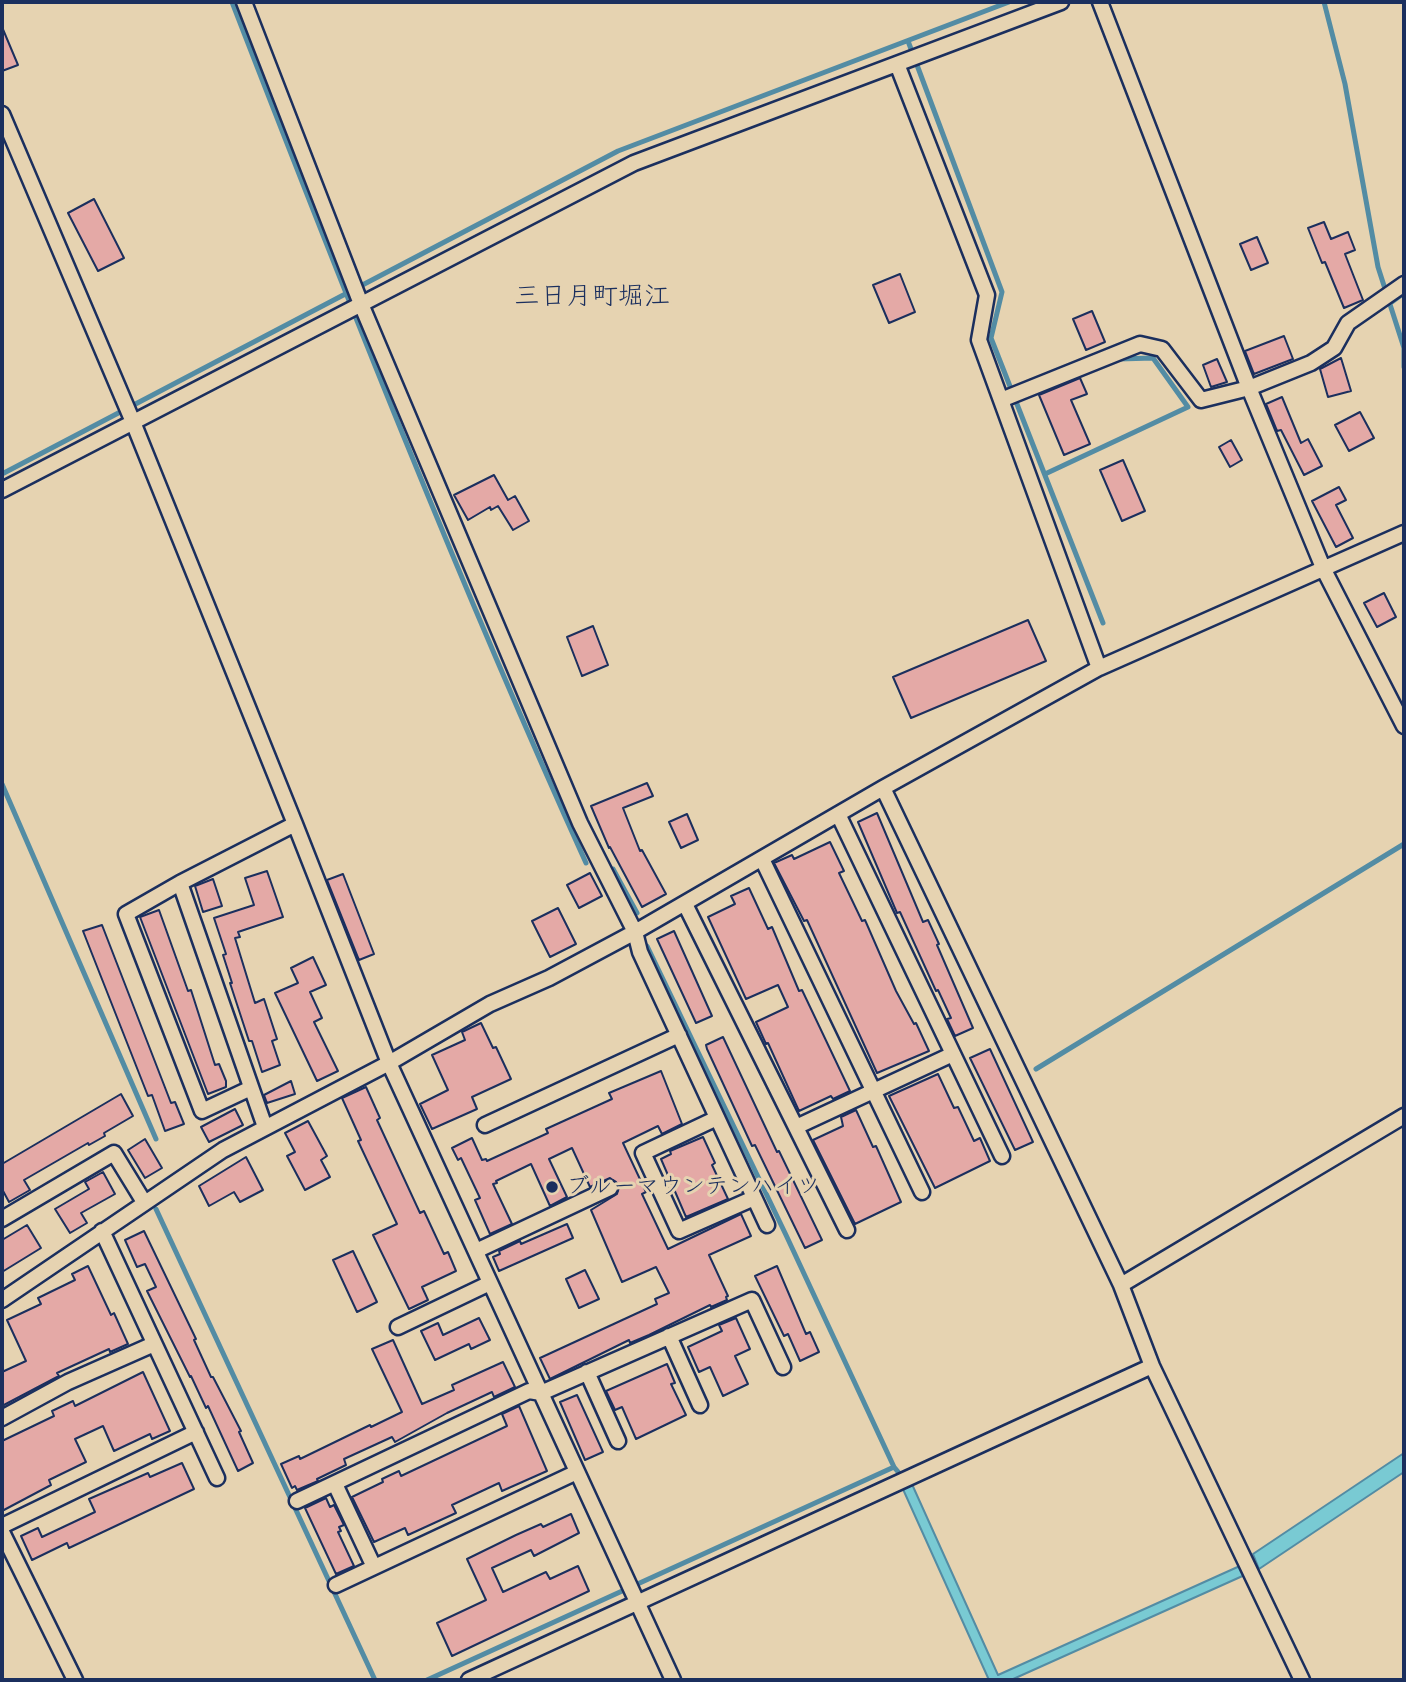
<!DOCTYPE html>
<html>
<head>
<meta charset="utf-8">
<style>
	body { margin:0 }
	#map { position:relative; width:1406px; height:1682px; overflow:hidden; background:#e6d3b1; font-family:"Balsamiq Sans",sans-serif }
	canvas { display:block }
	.frame { position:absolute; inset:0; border:4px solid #1b2f5e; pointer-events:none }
</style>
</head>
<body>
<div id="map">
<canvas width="1406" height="1682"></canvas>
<div class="frame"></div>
</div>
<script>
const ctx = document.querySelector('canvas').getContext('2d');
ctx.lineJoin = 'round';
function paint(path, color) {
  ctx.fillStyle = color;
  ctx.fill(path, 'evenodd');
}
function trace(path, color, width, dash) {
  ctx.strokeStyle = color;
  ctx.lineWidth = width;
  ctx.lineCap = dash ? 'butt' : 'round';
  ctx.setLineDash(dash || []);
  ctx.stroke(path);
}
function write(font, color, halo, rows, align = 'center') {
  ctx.font = font + ' "Balsamiq Sans","Klee One",sans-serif';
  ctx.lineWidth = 6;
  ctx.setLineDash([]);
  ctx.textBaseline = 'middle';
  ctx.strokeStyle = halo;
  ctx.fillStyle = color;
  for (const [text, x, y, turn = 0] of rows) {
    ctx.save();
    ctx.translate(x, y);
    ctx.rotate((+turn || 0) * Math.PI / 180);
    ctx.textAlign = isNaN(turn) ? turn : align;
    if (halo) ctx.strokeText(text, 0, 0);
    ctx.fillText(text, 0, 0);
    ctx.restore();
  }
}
const water = new Path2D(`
	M1404,1453V1472L1259,1569L1253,1554Z
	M911,1482L998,1675L1242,1565L1247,1574L1011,1680H989L902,1487Z`);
paint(water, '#79cad3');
trace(water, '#538ca4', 2);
trace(new Path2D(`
	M232,2C344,291 458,580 586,863
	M1324,2L1345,84L1378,267L1404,348V367
	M908,41L1002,292L991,338L1103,623
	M1389,304L1404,293
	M2,474L618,151L1009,2
	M1045,474L1188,407L1153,358L1119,359
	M2,784L156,1139
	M613,869L637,913
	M647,946L786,1235L894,1467
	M1036,1069L1404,844
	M156,1209L375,1680
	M427,1680L894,1467L904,1479`), '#538ca4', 5);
const building = new Path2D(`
	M2,27L18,65L2,71Z
	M94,199L124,258L98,271L68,213Z
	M1324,222L1331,239L1348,232L1355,250L1345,254L1363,300L1344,308L1325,262L1322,263L1308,228Z
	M1257,237L1268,263L1251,270L1240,244Z
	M900,274L915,312L889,323L873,285Z
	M1092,311L1105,342L1086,350L1073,319Z
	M1284,336L1293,359L1254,374L1245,351Z
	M1341,358L1351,391L1328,397L1320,369Z
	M1217,359L1227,382L1211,387L1203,365Z
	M1080,378L1087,394L1071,400L1090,444L1064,455L1039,395Z
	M1282,397L1301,443L1308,439L1322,466L1304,475L1281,430L1277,431L1266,404Z
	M1360,412L1374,438L1349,451L1335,425Z
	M1231,440L1242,460L1230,467L1219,447Z
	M1123,460L1145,511L1122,521L1100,470Z
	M494,475L508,500L515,496L529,521L513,530L498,506L491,510L490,507L468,520L454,495Z
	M1339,487L1346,500L1336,505L1353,538L1336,547L1312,501Z
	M1384,593L1396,617L1377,627L1364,603Z
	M1028,620L1046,661L911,718L893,677Z
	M593,626L608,665L582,676L567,637Z
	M647,783L653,796L623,808L640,851L642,850L666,894L642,907L610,847L609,848L591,806Z
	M877,813L923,922L928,920L939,944L937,945L973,1028L955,1036L947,1019L951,1018L938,990L936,991L900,912L897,913L858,822Z
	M687,814L698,840L681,848L669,822Z
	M830,842L844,871L839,873L862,921L865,920L896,991L914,1024L916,1023L929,1051L877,1073L807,920L804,921L774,863L792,855L794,859Z
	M267,871L283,917L238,932L240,937L235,938L255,1003L264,999L277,1039L272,1041L280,1065L262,1072L252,1041H249L230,983H232L223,955L226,954L214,918L254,905L245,878Z
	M590,873L602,896L579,908L567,885Z
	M343,874L374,954L359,960L327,880Z
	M213,879L222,906L203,912L195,886Z
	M749,888L768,929L772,927L799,991L802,990L850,1091L833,1099L831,1096L799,1111L768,1043L766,1044L756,1022L788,1007L778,985L746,999L708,917L735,904L731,896Z
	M558,908L576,944L550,957L532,921Z
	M159,910L188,991L191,990L215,1065L219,1064L226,1081V1087L208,1094L140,917Z
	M102,925L171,1103L175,1102L184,1124L165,1131L152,1095L148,1096L83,931Z
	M674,931L712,1016L696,1023L657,939Z
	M313,957L326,985L310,992L322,1018L314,1022L338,1071L317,1081L275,993L298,983L291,968Z
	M481,1023L493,1048L496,1047L511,1079L472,1097L477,1109L432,1129L420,1104L448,1090L432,1055L465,1040L462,1032Z
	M723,1037L777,1152L779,1151L822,1240L805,1248L755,1145L752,1146L707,1049L706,1045Z
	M990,1049L1033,1142L1015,1150L970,1058Z
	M661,1071L682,1124L662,1134L658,1126L623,1143L646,1192L642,1194L668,1249L741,1214L751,1236L709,1255L728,1296L726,1297L727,1300L711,1307L710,1305L649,1335L630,1343L629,1340L550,1379L540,1358L657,1304L655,1299L669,1293L656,1267L622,1282L591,1210L617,1194L619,1185L610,1178L590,1187L572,1148L549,1159L567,1197L550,1206L531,1164L496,1181L497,1183L493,1184L512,1224L490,1234L475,1200L480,1198L461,1158L458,1160L452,1148L472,1138L482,1160L486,1159L487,1161L548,1133L546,1129L612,1099L609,1093Z
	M938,1074L954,1108L958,1107L974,1141L980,1138L990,1161L935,1188L889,1096Z
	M291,1081L295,1094L267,1103L264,1095Z
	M366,1087L380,1118L377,1120L420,1213L424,1211L444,1254L448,1252L456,1271L422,1287L428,1300L409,1309L373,1235L397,1224L358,1141L361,1140L342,1098Z
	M121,1094L133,1116L104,1133L105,1136L89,1145L88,1143L24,1180L30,1190L9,1202L2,1189V1164Z
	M235,1109L243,1125L209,1142L201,1127Z
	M856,1110L873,1147L876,1146L901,1202L855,1224L813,1140L843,1126L841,1117Z
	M308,1121L327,1156L321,1160L330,1177L305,1190L287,1156L295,1152L285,1133Z
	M703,1137L715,1163L712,1165L728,1199L686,1217L661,1159L671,1154L670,1151Z
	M145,1139L162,1168L145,1178L128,1150Z
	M246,1157L263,1190L240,1202L234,1192L209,1206L199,1186Z
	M103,1172L115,1194L81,1213L87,1223L70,1233L55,1209L89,1189L85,1182Z
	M567,1224L573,1238L499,1271L493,1257L500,1254L499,1251L520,1241L521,1244Z
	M27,1225L41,1248L2,1272V1240Z
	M144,1231L196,1339L194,1340L211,1377H213L241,1431L239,1432L253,1463L238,1471L208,1406L206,1408L191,1376L190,1377L147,1291L156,1287L145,1264L137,1267L125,1240Z
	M353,1251L377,1302L357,1312L333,1260Z
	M88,1266L111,1315L114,1313L128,1344L110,1352L109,1349L57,1373L59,1376L2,1406V1372L26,1361L7,1320L41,1304L38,1298L75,1280L72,1274Z
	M777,1266L806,1334L810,1332L819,1352L800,1361L788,1334L784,1336L755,1276Z
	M585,1270L599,1299L579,1308L566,1279Z
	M479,1318L490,1340L471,1349L469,1344L435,1360L421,1331L438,1323L443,1335Z
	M736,1318L750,1349L735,1356L748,1384L723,1396L710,1367L699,1372L688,1347L722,1331L719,1325Z
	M393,1340L422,1404L454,1390L452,1385L503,1362L515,1387L494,1397L492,1392L447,1413L395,1442L392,1437L344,1459L346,1465L317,1479L318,1481L297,1490L295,1486L292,1488L281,1464L299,1456L300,1459L370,1425L371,1427L402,1412L372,1349Z
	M667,1364L675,1383L671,1384L686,1415L636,1439L622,1407L615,1410L606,1391Z
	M143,1372L170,1431L152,1439L150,1434L114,1451L103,1426L75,1439L86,1462L49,1480L51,1485L2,1511V1441L54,1416L52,1411L73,1401L75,1406Z
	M577,1395L603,1452L585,1460L560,1402Z
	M519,1406L547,1471L502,1491L499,1483L452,1505L456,1513L408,1535L405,1528L374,1542L352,1497L383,1482L382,1479L399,1471L401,1476L507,1426L502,1414Z
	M182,1463L194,1489L69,1548L67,1543L32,1560L21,1536L38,1528L42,1537L95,1512L89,1499L148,1473L150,1477Z
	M326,1498L330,1507L334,1505L344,1525L339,1527L341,1531L338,1532L354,1566L336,1574L305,1508Z
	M571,1514L579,1533L534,1556L531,1550L492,1568L503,1592L546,1572L550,1579L578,1566L589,1591L452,1656L437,1623L486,1600L467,1559L516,1535L541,1524L543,1527Z`);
paint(building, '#e4a9a6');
trace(building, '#1b2f5e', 2);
const minor = new Path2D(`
	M244,2L361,304L580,823L635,932L640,952L767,1225
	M1100,2L1249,388L1324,570L1404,726
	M897,64L987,295L979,340L1099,668
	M2,114L133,422L295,824L389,1063L673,1680
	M1001,400L1140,344L1162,349L1201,400L1249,388L1311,363L1334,348L1348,323L1404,284
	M2,490L634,163L1061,2
	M883,788L1121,1285L1152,1366L1302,1680
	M838,814L1002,1156
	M762,859L922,1192
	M180,883L295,824
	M685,904L847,1230
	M251,1088L202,1111L126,914L180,883L265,1127
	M717,1118L643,1153L679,1231L754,1198
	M485,1125L679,1035
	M796,1127L953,1054
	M2,1219L114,1153L144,1202
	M102,1231L217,1478
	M476,1251L610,1188
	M1121,1285L1404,1116
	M2,1300L223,1150L389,1063L490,1004L549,978L635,932L883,788L1099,668L1404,533
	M398,1327L490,1283
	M669,1336L700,1405
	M587,1372L618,1441
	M2,1418L68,1382L154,1344
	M335,1484L374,1567
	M297,1501L529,1391L541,1393L752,1300L783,1367
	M2,1526L196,1432
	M2,1532L75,1680
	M336,1585L577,1472
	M469,1680L1152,1366`);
trace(minor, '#1b2f5e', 19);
trace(minor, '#e6d3b1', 14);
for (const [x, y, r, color] of [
	[552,1187,7,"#1b2f5e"]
]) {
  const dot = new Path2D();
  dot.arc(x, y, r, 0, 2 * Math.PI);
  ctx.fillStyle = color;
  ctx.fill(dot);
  trace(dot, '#e6d3b1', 2.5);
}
write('23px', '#1b2f5e', '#e6d3b1', [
	["ブルーマウンテンハイツ",566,1187]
], 'left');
write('26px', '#1b2f5e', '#e6d3b1', [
	["三日月町堀江",592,297]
]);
</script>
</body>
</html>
